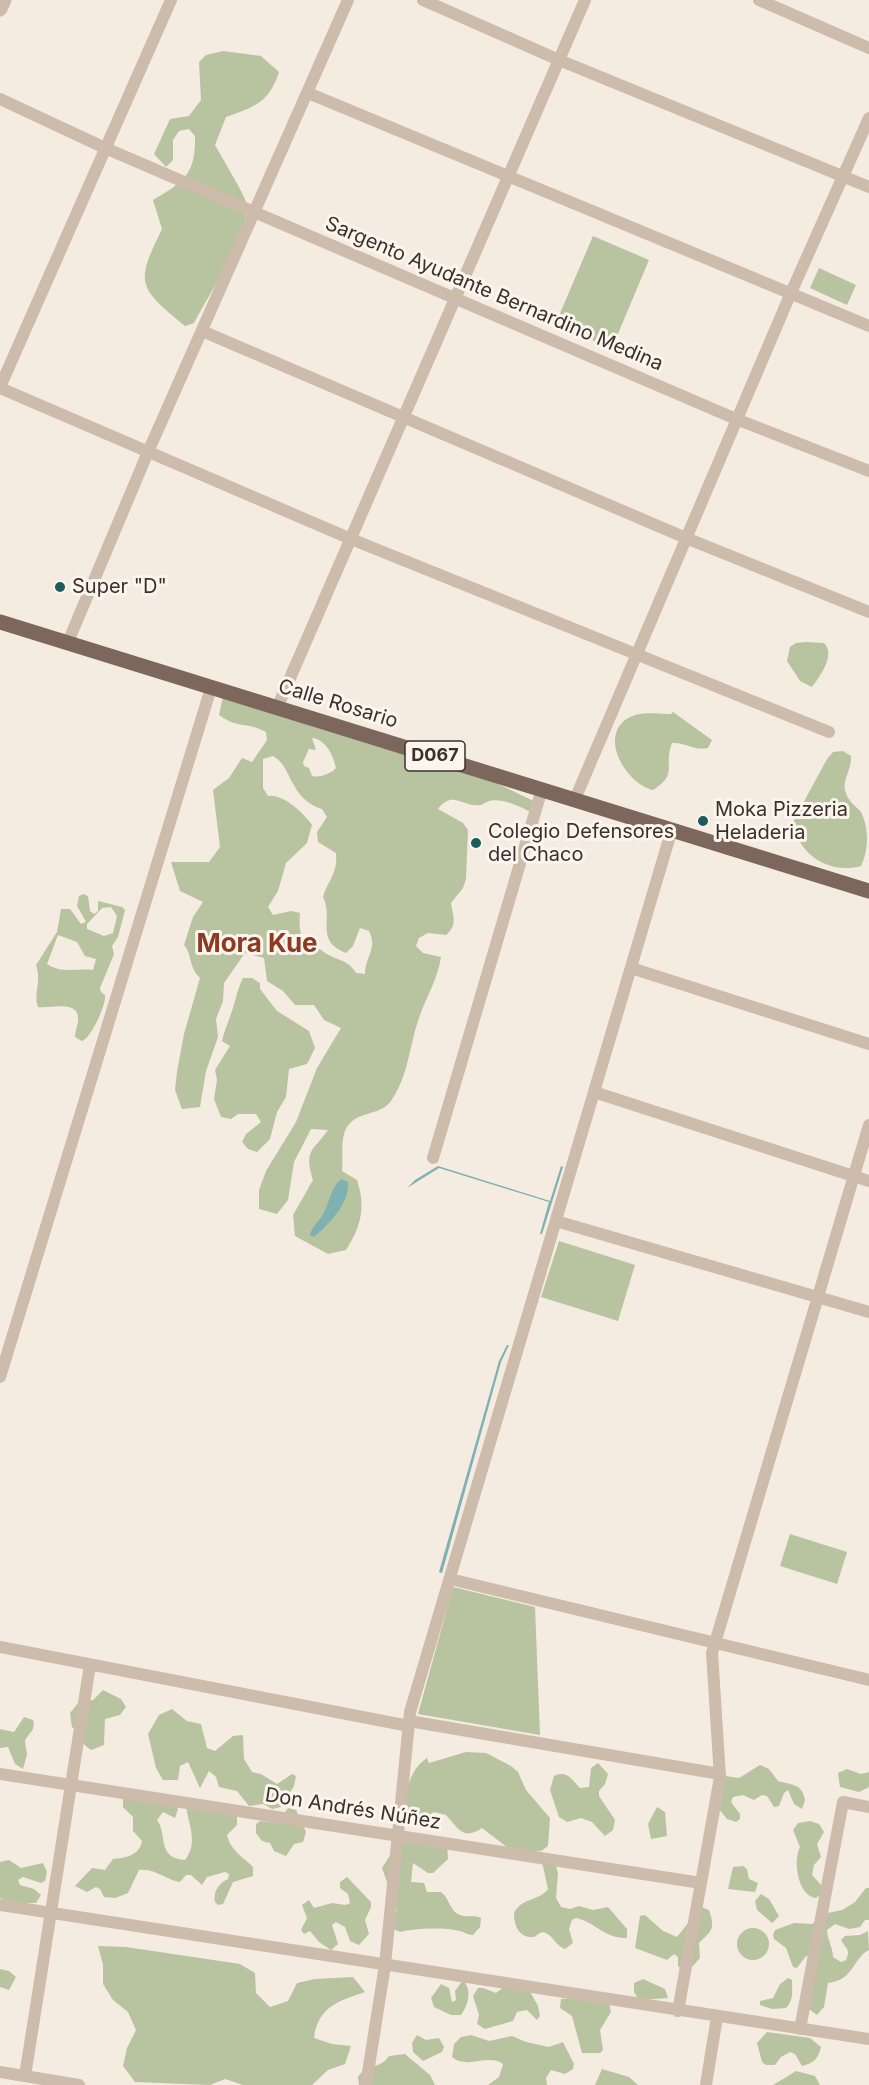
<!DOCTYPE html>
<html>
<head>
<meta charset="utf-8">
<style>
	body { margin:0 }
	canvas { display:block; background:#f4ebe1 }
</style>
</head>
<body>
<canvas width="869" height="2085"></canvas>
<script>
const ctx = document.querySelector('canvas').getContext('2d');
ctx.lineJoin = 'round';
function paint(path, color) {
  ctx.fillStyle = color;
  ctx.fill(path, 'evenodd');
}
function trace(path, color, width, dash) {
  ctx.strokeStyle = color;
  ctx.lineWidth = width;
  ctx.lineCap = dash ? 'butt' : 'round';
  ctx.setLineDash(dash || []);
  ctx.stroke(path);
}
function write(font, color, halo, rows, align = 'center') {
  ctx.font = font + ' Inter,sans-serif';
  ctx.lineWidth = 6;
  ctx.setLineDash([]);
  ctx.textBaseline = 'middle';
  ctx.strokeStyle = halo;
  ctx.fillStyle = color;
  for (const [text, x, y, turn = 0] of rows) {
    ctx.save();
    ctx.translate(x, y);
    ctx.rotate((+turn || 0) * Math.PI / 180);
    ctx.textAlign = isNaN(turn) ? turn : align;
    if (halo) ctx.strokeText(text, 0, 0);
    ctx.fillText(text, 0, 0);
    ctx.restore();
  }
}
paint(new Path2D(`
	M223,51L261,56L279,72C269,103 254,107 226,117L215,145C221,156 244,194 246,202C251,229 208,297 194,323L185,326C138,287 135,284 162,229L153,200C183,182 196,175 195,136L189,129L179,131L173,140V160L166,167L154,154L170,119L189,116L201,100L199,62L206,55Z
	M593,236L649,260L612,348L555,325Z
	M819,268L856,285L847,305L810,288Z
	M806,642L824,643C836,655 820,676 812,687L800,681L787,661L790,647L796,643Z
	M223,696L314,727L492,781L542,805L530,812C520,806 501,798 489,801C486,802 484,804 481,805C463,808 453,789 438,809L463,823L468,830L466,879L463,888L451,903C453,917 458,925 446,935L428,933L419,938L416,946L423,953L441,957C438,979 426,997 419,1018C409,1046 409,1075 391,1101C379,1118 351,1109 344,1134C341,1144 343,1159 342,1171L357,1180C366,1207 361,1227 346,1250L328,1254L295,1236L293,1215L313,1180C304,1150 312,1152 328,1130L311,1129L294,1162L288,1200L277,1214L259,1209V1190L266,1171L296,1122L317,1068L341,1028L324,1020L314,1005H295L283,991L267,981L264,958L245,953L224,983L223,1001L216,1019L218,1037L206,1071L200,1107L182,1109L175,1090L177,1072L184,1034L200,978C188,966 193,956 184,945L193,917L203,902L180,891L171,862H209L220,847L213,790L229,778L242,758L252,762L267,740L266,732C246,721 240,730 219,715ZM312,738C327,740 333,756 336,768C331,774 319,778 312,776L309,768L304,766L303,762L309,749L316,750ZM273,756C293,767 289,799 322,809L327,817L317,832L318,842L336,853C338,874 328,880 323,897C334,918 314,941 346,953L353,946L360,928L369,931C378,949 365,957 365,974L356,973C347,957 332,961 319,948H310C299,938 299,927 300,913L291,911L273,915L268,907L278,891L286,863L307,843L312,825C303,812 283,794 268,796L263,788V759Z
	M673,712L712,740L708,748C694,751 685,742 672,743C663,766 679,774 653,790C629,785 599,741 625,720C638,710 656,714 671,714Z
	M843,751L851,756C852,769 841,782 846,793C848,801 856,806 861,812C869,828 869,849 861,866C830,875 795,854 794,820L827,759L833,752Z
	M83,894L88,896L90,911L94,914L98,911V901L122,907L125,910L118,937L112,946L114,954L100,988L101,992L105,995C107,1003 91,1039 82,1041L75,1037C75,1030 79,1023 78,1017C77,1000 48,1009 38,1007C33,994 42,981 36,965L57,932L61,909H70L81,924L86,922L77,906L79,896ZM111,907L117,916L113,933L104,936L87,929V924L102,908ZM58,935L77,942L85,956L96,959L93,970C77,968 62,974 47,964Z
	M243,978H252L260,983V989L277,1011L309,1031L315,1048L307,1064L289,1069L286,1097L277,1112L270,1139L257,1152L248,1149L242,1142L246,1134L261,1122L256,1114H238L231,1119L221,1117L214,1099L217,1080L215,1070L230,1046L222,1041C224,1031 228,1023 231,1014C236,1001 236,992 243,978Z
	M559,1241L635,1265L618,1321L541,1297Z
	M790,1534L847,1552L837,1584L780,1566Z
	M453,1587L535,1607L540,1735L418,1714Z
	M103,1690L121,1699L126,1707L120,1715L105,1719L104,1745L91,1750C80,1744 81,1733 72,1727L70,1713L79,1702L93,1700Z
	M172,1709L187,1721L201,1724L207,1748L215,1751L233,1736L243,1735L244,1759L252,1772L261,1774L277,1784L292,1774L296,1776L294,1786L281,1807L272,1809L263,1804L249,1806L237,1791L219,1787L216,1777L209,1771L200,1788L188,1762L180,1766L178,1780H163L156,1768L148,1734L159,1715Z
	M24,1717L33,1720C36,1731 29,1732 25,1741L27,1755L23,1769L15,1764L8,1747L0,1748V1729L14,1732Z
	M466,1752L486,1753L511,1766L518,1772L526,1790L550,1818L548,1846L541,1851H512L482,1828C463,1841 458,1828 446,1815L434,1812L425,1818L420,1826H411L405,1819C406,1797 406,1772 427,1758L429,1763Z
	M598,1763L608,1774L605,1784L599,1791V1796L615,1820L613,1830L605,1836L592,1822L581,1818L567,1822L559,1817L550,1790L554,1776C567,1770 571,1779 580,1788L589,1787L591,1768Z
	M760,1765L769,1769L778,1781C791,1785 802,1783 805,1800L802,1809L794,1804L788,1790L784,1793L779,1806L774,1807L767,1796L762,1795L754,1800L743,1795L733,1797L731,1802L740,1814V1819L736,1822L727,1819L718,1808L725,1776L739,1778Z
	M847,1769L861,1774L869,1772V1787L859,1792L840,1787L838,1773Z
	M123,1797L173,1801L178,1809L175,1818L163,1812L157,1820C168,1834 156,1858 185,1860C199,1842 188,1825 186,1805L237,1815V1825L227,1835C231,1851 242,1856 253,1867V1876L233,1882L223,1904L218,1905L215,1902C213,1891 219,1883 228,1879L229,1874L225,1872L207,1877L202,1885L191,1875H186L180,1882C165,1880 156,1868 139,1870L128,1893L115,1898L104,1897L100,1889L96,1887L87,1892L75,1886L92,1868L105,1870L113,1859C126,1858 140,1855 142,1841L133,1831V1817L123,1807Z
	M657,1807L665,1812L667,1836L651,1839L648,1824Z
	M288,1808L296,1810L306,1832L303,1842L294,1844L286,1856L274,1851L270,1843L262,1841L256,1833V1824L260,1821L278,1823Z
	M810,1821L819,1824L824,1832L817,1844L821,1857L814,1865L812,1875L822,1886L820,1895L816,1898C797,1896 793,1859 800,1847L793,1830L798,1823Z
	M400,1840L447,1843L448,1859L433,1873H428L413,1863L411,1882L424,1883L427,1892H441C448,1897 450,1908 456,1913C465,1919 473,1914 481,1918L480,1927L473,1935C467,1935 465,1932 460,1931C445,1927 414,1928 400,1932L391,1928L397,1910L382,1868Z
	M9,1860L21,1868L43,1863L47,1872L45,1881L41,1883L23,1877L18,1880L20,1885L34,1889L41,1895L36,1903H12L0,1898V1862Z
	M542,1862L555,1863L558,1873L556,1898L561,1907L570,1909L579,1906L593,1910L608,1907L627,1929V1938C605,1939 595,1922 576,1918L572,1920L569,1929L573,1943L565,1949C556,1946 554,1937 546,1933C540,1930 538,1936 533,1937C518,1938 514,1924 514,1913C522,1897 538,1902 548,1889Z
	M743,1866L747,1869L749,1879L758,1883L755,1892L728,1889L733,1867Z
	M347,1877L371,1902V1907L365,1920L369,1934L359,1945L350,1941L345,1927L336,1922L332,1925L338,1944L331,1950L319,1942L310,1931L304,1934L301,1930L307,1918L302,1905L309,1900L314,1908L332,1903L346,1905L350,1903L348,1894L340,1888V1882Z
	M866,1888H869V1920H865L860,1927L849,1929L835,1924L827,1930C827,1939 833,1947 833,1957L841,1962L846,1960C851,1949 846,1949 841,1940L845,1936L860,1935L868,1931L869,1950C853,1957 855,1980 828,1983L824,2007L817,2015L809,2009L811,1957L806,1956L797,1968L793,1967L786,1948L774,1939L773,1935L775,1930L794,1923L812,1924L828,1913L842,1910L855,1902Z
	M761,1894L769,1899L779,1916L772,1923L757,1910L755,1901Z
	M701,1907L709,1910C716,1930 711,1931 699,1943L700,1958L690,1969L682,1970L678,1966V1957L674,1954L667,1960L635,1948L640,1916L645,1915L663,1931L677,1937Z
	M737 1944a16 16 0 1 1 32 0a16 16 0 1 1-32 0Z
	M98,1946L126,1947L240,1964L255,1973L256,1993L270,2007L288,2001L297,1983L315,1979L353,1977L365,1992C338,2001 318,2007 314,2038L332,2044L351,2046L345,2064L328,2070L312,2085H243L225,2079L210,2085L135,2082L123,2066L127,2048L136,2030L128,2012L113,2000L103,1984V1965Z
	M0,1969L9,1971L16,1977L9,1990L0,1987Z
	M788,1978L792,1980C792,1991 794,2000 786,2008L772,2009L760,2005V2001L773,1998L780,1984Z
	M643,1979L665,1989L668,1998L639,2000L634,1992V1983Z
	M463,1980C472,1990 469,2004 461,2015H451L434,2007L431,1998L441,1984L449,1988L452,2002L456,2000L455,1991Z
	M504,1987L529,1990L538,2006L540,2016L537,2020L527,2010L517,2012L513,2021L485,2029L477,2024L479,2015L473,1996L478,1988H483L496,1993Z
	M575,1998L609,2003L611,2012L600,2030L603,2050L600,2053H582L572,2016L560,2008L561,1999Z
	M767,2032L810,2038L821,2047C818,2059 814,2063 802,2066L795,2054L790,2052L781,2057L775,2065H766L762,2062L757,2043Z
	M417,2035L426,2040L439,2038L444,2047L442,2052L423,2061L413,2052L412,2043Z
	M471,2035L489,2041L512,2036L526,2042L549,2047L563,2042L574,2064L573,2069L565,2074L551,2070L546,2078L547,2085H488L499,2077L503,2064C488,2053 467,2070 452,2057L454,2044L461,2037Z
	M405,2054L430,2075L435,2085H359L358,2077C366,2064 381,2069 389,2056Z
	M602,2069L629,2077L638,2085H595Z
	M796,2071L815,2076L820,2085H773Z`), '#b8c4a0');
paint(new Path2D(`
	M438,1166L550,1201L561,1166L563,1167L542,1234H540L549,1202L439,1168L407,1188L415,1180Z
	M341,1179L348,1182C350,1203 329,1224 314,1237L310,1235C312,1226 319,1222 323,1214C330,1202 330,1189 341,1179Z
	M507,1345H509L501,1362L442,1573L439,1572L499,1361Z`), '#7fb0b2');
trace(new Path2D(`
	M423,0L559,60L869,187
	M759,0L869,48
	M308,93L869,326
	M0,99L105,148L736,419L869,471
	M202,331L686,538L869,612
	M0,387L171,0
	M0,388L351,539L829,732
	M68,642L148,452L348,0
	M277,708L585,0
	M575,799L790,295L869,118
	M631,968L869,1044
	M594,1092L869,1181
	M433,1158L542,789
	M556,1221L869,1312
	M0,1377L211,688
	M450,1579L869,1680
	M0,1647L409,1726
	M409,1721L720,1774
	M0,1774L701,1883
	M0,1905L869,2039
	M678,2011L720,1777L712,1653L869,1125
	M800,2029L843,1802L869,1807
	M0,2072L79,2085
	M25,2076L90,1665
	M366,2085L385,1965L410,1712L672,829
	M706,2085L717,2017`), '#cdbbac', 12);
trace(new Path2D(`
	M0,9L4,0`), '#cdbbac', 15);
trace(new Path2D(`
	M0,622L869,891`), '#7d675c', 15);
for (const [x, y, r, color] of [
	[60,587,6,"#1f5a5e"],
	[703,821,6,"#1f5a5e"],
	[476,843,6,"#1f5a5e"]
]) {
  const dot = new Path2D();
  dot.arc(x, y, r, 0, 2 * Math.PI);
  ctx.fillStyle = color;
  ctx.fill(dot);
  trace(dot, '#fbf5ee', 2);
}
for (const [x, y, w] of [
	[435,756,60]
]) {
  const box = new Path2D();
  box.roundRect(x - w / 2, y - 15, w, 30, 4.5);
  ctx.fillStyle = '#fbf5ee';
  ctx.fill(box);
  trace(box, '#3b302b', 1.5);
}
write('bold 18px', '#3b302b', null, [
	["D067",435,756]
]);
write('20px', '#3b302b', '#fbf5ee', [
	["Sargento Ayudante Bernardino Medina",494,294,23],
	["Calle Rosario",338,704,17],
	["Don Andrés Núñez",353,1809,9]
]);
write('20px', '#3b302b', '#fbf5ee', [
	["Super \"D\"",72,587],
	["Moka Pizzeria",715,810],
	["Heladeria",715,833],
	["Colegio Defensores",488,832],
	["del Chaco",488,855]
], 'left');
write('bold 26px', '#8c3b22', '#fbf5ee', [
	["Mora Kue",257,944]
]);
</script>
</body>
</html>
